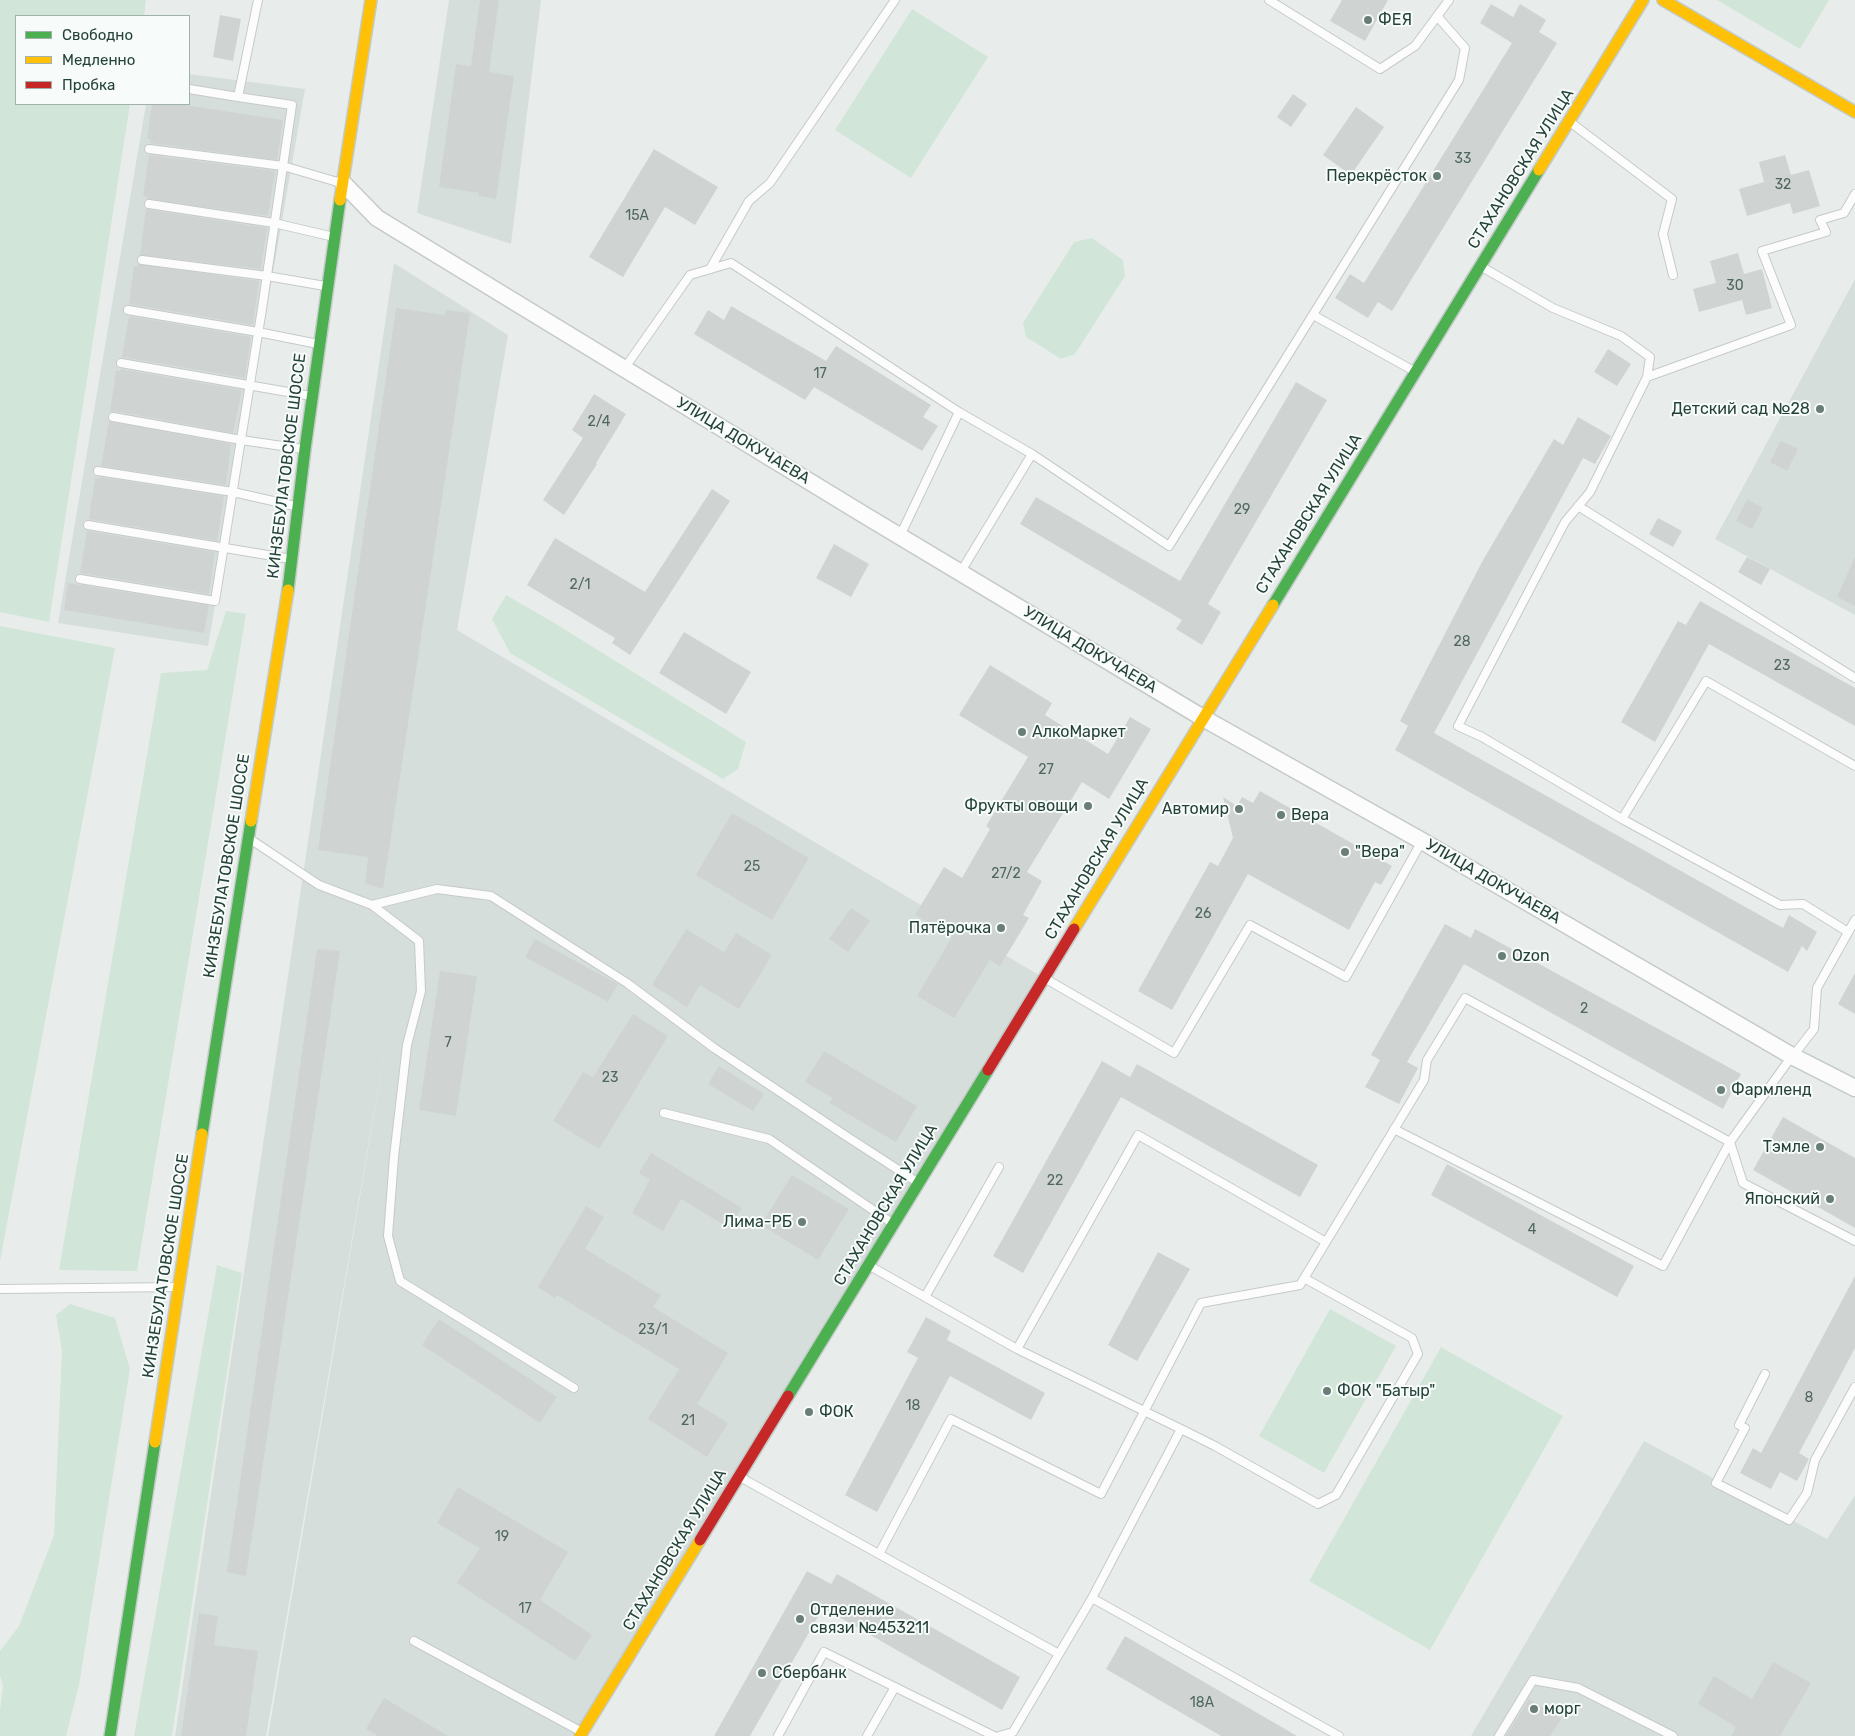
<!DOCTYPE html>
<html>
<head>
<meta charset="utf-8">
<style>
	body { margin:0 }
	#map { position:relative; width:1855px; height:1736px; overflow:hidden; background:#e8edeb; font-family:Rubik,sans-serif }
	canvas { display:block }
	.legend { position:absolute; left:15px; top:15px; width:175px; height:90px; box-sizing:border-box; background:#f7fbf9; border:1px solid #a3b1ad; margin:0; padding:6px 9px; list-style:none; font-size:15px; color:#24423a }
	.legend li { display:flex; align-items:center; gap:10px; height:25px }
	.legend b { width:25px; border:1px solid #a3b1ad }
</style>
</head>
<body>
<div id="map">
<canvas width="1855" height="1736"></canvas>
<ul class="legend">
<li><b style="height:6px;background:#4caf50"></b>Свободно</li>
<li><b style="height:6px;background:#ffc107"></b>Медленно</li>
<li><b style="height:6px;background:#c62828"></b>Пробка</li>
</ul>
</div>
<script>
const ctx = document.querySelector('canvas').getContext('2d');
ctx.lineJoin = 'round';
function paint(path, color) {
  ctx.fillStyle = color;
  ctx.fill(path, 'evenodd');
}
function trace(path, color, width, dash) {
  ctx.strokeStyle = color;
  ctx.lineWidth = width;
  ctx.lineCap = dash ? 'butt' : 'round';
  ctx.setLineDash(dash || []);
  ctx.stroke(path);
}
function write(font, color, halo, rows, align = 'center') {
  ctx.font = font + ' Rubik,sans-serif';
  ctx.lineWidth = 4;
  ctx.setLineDash([]);
  ctx.textBaseline = 'middle';
  ctx.strokeStyle = halo;
  ctx.fillStyle = color;
  for (const [text, x, y, turn = 0] of rows) {
    ctx.save();
    ctx.translate(x, y);
    ctx.rotate((+turn || 0) * Math.PI / 180);
    ctx.textAlign = isNaN(turn) ? turn : align;
    if (halo) ctx.strokeText(text, 0, 0);
    ctx.fillText(text, 0, 0);
    ctx.restore();
  }
}
paint(new Path2D(`
	M449,0H541L511,244L417,213Z
	M189,74L305,89L208,646L58,623L146,104H189Z
	M394,263L508,335L457,630L1044,978L572,1736H268L391,1014L266,1736H175Z
	M1855,279V615L1715,539Z
	M1644,1441L1827,1539L1855,1495V1736H1471Z`), '#d6dedb');
paint(new Path2D(`
	M0,0H146L144,16H16V104H130L49,622L0,612Z
	M1717,0H1829L1800,49Z
	M912,9L988,57L911,178L835,130Z
	M1092,238L1123,260L1125,276L1075,354L1061,359L1026,337L1023,323L1074,242Z
	M506,595L556,624L746,742L738,769L723,779L510,653L492,619Z
	M226,611L246,614L137,1271L59,1270L161,673L207,670Z
	M0,626L115,648L0,1261Z
	M217,1265L242,1273L172,1736H134Z
	M70,1304L115,1318L130,1369L79,1685L66,1736H0V1710L3,1685L0,1676V1651L19,1626L54,1535L62,1351L56,1315Z
	M1330,1309L1396,1346L1324,1473L1259,1436Z
	M1441,1347L1563,1416L1430,1650L1309,1581Z`), '#d1e6d8');
paint(new Path2D(`
	M480,0H499L489,72L514,76L496,199L478,196L479,193L439,187L456,64L471,66Z
	M1342,0H1388L1365,41L1330,21Z
	M1491,4L1513,17L1520,4L1546,20L1539,32L1557,43L1392,311L1378,302L1368,318L1335,298L1350,274L1364,283L1512,43L1480,23Z
	M220,15L241,19L233,61L213,57Z
	M1293,94L1307,104L1291,127L1277,117Z
	M152,104H179L283,120L277,160L150,143L151,140L147,139Z
	M1356,107L1384,127L1351,175L1323,155Z
	M654,149L718,187L695,225L665,207L623,277L589,257Z
	M149,155L275,171L268,216L147,199V197L143,196Z
	M1785,155L1791,175L1809,170L1820,206L1793,214L1790,203L1747,216L1739,189L1764,182L1759,162Z
	M146,209L267,228L261,268L260,269L140,255Z
	M1738,253L1744,274L1762,269L1772,308L1746,315L1742,300L1699,312L1693,289L1716,283L1710,261Z
	M138,264L259,281L253,325L129,304L134,266H138Z
	M731,306L826,361L836,346L931,405L923,417L938,426L922,451L814,387L805,400L694,334L708,310L724,320Z
	M396,308L445,315L446,310L470,313L383,889L365,883L368,857L318,850Z
	M129,316L251,337L245,378L122,357Z
	M1608,349L1631,364L1617,386L1594,372Z
	M120,369L242,390L233,433L114,411L110,412L116,371H120Z
	M1296,382L1327,400L1208,604L1221,612L1202,645L1176,629L1182,620L1020,524L1036,497L1180,581Z
	M594,394L626,414L596,463L597,464L564,515L543,500L583,438L572,430Z
	M1578,417L1611,436L1595,464L1583,458L1434,733L1783,928L1789,915L1817,932L1807,951L1802,946L1788,972L1395,750L1408,726L1400,721L1482,562L1554,439L1563,445Z
	M109,421L231,444L226,485L101,466Z
	M1781,441L1798,449L1787,471L1770,462Z
	M100,477L224,496L217,541L89,519L95,478L99,479Z
	M712,489L730,501L630,655L612,643L615,638L527,585L555,538L645,592Z
	M1747,499L1763,508L1752,529L1736,521Z
	M1658,518L1682,531L1673,547L1649,534Z
	M87,531L215,552L209,594L80,573Z
	M834,544L869,564L851,597L816,578Z
	M1747,557L1770,569L1761,585L1738,572Z
	M1855,557V606L1837,597Z
	M68,583L207,605L209,606L204,633L64,610Z
	M1700,601L1855,688V726L1709,644L1655,742L1621,722L1678,621L1686,625Z
	M684,632L751,672L726,714L659,673Z
	M990,665L1052,703L1045,715L1108,754L1130,717L1151,729L1109,799L1082,782L1027,872L1042,881L1023,915L1029,918L1000,966L990,960L954,1018L917,996L952,937L915,915L944,867L962,878L990,829L986,826L1028,757L959,715Z
	M1260,791L1392,866L1381,885L1375,882L1349,930L1248,874L1172,1010L1138,991L1210,862L1218,866L1233,838L1223,797L1237,806L1242,797L1253,803Z
	M732,813L809,858L772,920L696,875Z
	M851,908L870,921L848,952L829,939Z
	M1445,924L1471,938L1475,929L1741,1074L1723,1109L1464,964L1407,1062L1418,1068L1399,1104L1365,1087L1380,1060L1371,1055Z
	M686,929L724,952L736,933L772,955L739,1009L700,985L687,1007L652,985Z
	M535,939L618,984L608,1002L525,957Z
	M317,949L340,951L246,1576L227,1572Z
	M440,971L477,976L456,1116L419,1110Z
	M1855,973V1014L1838,1004Z
	M633,1014L668,1036L599,1149L553,1121L583,1072L593,1077Z
	M824,1051L917,1106L896,1142L829,1103L833,1098L805,1082Z
	M1102,1061L1130,1077L1137,1064L1318,1165L1300,1197L1121,1097L1023,1273L993,1256Z
	M719,1066L764,1094L753,1111L708,1084Z
	M1783,1117L1855,1158V1228L1753,1170Z
	M651,1153L742,1208L729,1228L681,1199L663,1231L632,1213L650,1180L639,1173Z
	M1447,1164L1634,1266L1617,1297L1431,1195Z
	M792,1175L849,1209L818,1260L761,1225Z
	M586,1206L604,1217L585,1249L661,1295L653,1307L728,1353L697,1404L728,1423L707,1457L648,1419L679,1369L557,1295L555,1298L538,1287Z
	M1158,1252L1190,1269L1137,1361L1108,1345Z
	M1855,1276V1348L1799,1453L1809,1459L1797,1481L1780,1472L1771,1489L1740,1473L1753,1448L1761,1453Z
	M926,1317L951,1331L947,1340L1045,1393L1031,1420L950,1376L877,1512L845,1495L918,1358L907,1352Z
	M439,1319L557,1397L540,1423L422,1345Z
	M458,1487L568,1552L540,1600L592,1635L575,1661L457,1583L480,1548L437,1523Z
	M807,1571L831,1584L837,1574L1020,1677L1002,1710L823,1608L750,1736H714Z
	M199,1613L218,1616L214,1645L258,1651L246,1736H181Z
	M1125,1636L1297,1736H1221L1106,1669Z
	M1773,1662L1811,1683L1780,1736H1731L1736,1727L1698,1704L1714,1676L1752,1699Z
	M384,1698L448,1736H378L366,1729Z
	M1529,1699L1561,1719L1550,1736H1506Z`), '#cfd4d2');
const lane = new Path2D(`
	M1269,0L1380,69L1415,46L1449,0
	M189,89L238,97
	M1570,122L1672,199L1663,234L1673,275
	M149,149L283,166L341,183
	M149,204L274,223L334,237
	M142,260L267,276L325,286
	M1482,267L1553,308L1621,336L1650,357L1647,377L1590,492L1565,522L1458,726L1482,737L1622,819L1780,905L1803,904L1848,932
	M710,269L749,201L770,183L895,0
	M128,310L258,332L318,344
	M1313,315L1414,371
	M121,363L311,396
	M624,369L690,275L731,263L959,412L900,536
	M1647,377L1791,325L1762,251L1826,232L1820,220L1844,213L1855,194
	M959,412L1032,454L960,573
	M113,417L241,440L303,449
	M1032,454L1169,546L1459,80L1465,48L1437,16
	M98,471L233,492L295,506
	M1578,506L1855,678
	M88,525L291,559
	M80,579L215,601L262,309L292,105L238,97L258,0
	M1622,819L1706,681L1855,766
	M250,839L319,885L372,905L437,889L491,896L627,983L714,1048L843,1134L917,1182
	M372,905L419,941L421,991L407,1045L394,1157L388,1236L400,1281L574,1388
	M1046,979L1174,1053L1250,925L1346,977L1422,841
	M1793,1056L1814,1029L1817,988L1855,920
	M664,1113L769,1139L892,1223
	M1394,1129L1663,1266L1730,1142L1792,1056
	M870,1266L1017,1349L1181,1429L1092,1598L1013,1732L999,1736
	M0,1289L178,1287
	M925,1297L999,1167
	M1017,1349L1138,1135L1326,1242
	M1765,1374L1739,1425L1745,1428L1716,1483L1789,1520L1807,1493L1815,1460L1855,1387
	M1181,1429L1215,1446L1318,1504L1336,1495L1418,1354L1412,1338L1304,1278
	M740,1477L1059,1654
	M879,1554L951,1419L1101,1494L1201,1303L1300,1285L1424,1080L1427,1060L1465,998L1730,1142L1743,1183L1855,1241
	M1092,1598L1339,1736
	M414,1641L580,1731
	M778,1736L824,1652L994,1736
	M867,1736L895,1687
	M1499,1736L1533,1680L1578,1688L1673,1736`);
const street = new Path2D(`
	M343,183L377,218L866,516L1203,718L1422,841L1792,1056L1855,1088`);
const fast = new Path2D(`
	M288,590L305,449L340,200
	M1273,605L1539,170
	M202,1134L251,821
	M788,1396L988,1070
	M110,1736L155,1442`);
const slow = new Path2D(`
	M1663,0L1855,112
	M1539,170L1643,0
	M340,200L371,0
	M251,821L288,590
	M1074,929L1273,605
	M155,1442L202,1134
	M580,1736L700,1540`);
const jam = new Path2D(`
	M988,1070L1074,929
	M700,1540L788,1396`);
trace(lane, '#c5cac8', 10);
trace(street, '#c5cac8', 19);
trace(fast, '#c3cbc8', 14);
trace(slow, '#c3cbc8', 14);
trace(jam, '#c3cbc8', 14);
trace(lane, '#fcfcfc', 8);
trace(street, '#fcfcfc', 16);
trace(fast, '#4caf50', 11);
trace(slow, '#ffc107', 11);
trace(jam, '#c62828', 11);
for (const [x, y, r, color] of [
	[1368,20,5,"#697e78"],
	[1437,176,5,"#697e78"],
	[1820,409,5,"#697e78"],
	[1022,732,5,"#697e78"],
	[1088,806,5,"#697e78"],
	[1239,809,5,"#697e78"],
	[1281,815,5,"#697e78"],
	[1345,852,5,"#697e78"],
	[1001,928,5,"#697e78"],
	[1502,956,5,"#697e78"],
	[1721,1090,5,"#697e78"],
	[1820,1147,5,"#697e78"],
	[1830,1199,5,"#697e78"],
	[802,1222,5,"#697e78"],
	[1327,1391,5,"#697e78"],
	[809,1412,5,"#697e78"],
	[800,1619,5,"#697e78"],
	[762,1673,5,"#697e78"],
	[1534,1709,5,"#697e78"]
]) {
  const dot = new Path2D();
  dot.arc(x, y, r, 0, 2 * Math.PI);
  ctx.fillStyle = color;
  ctx.fill(dot);
  trace(dot, '#f7fbf9', 2);
}
write('14px', '#506761', null, [
	["33",1463,159],
	["32",1783,185],
	["15А",637,216],
	["30",1735,286],
	["17",820,374],
	["2/4",599,422],
	["29",1242,510],
	["2/1",580,585],
	["28",1462,642],
	["23",1782,666],
	["27",1046,770],
	["25",752,867],
	["27/2",1006,874],
	["26",1203,914],
	["2",1584,1009],
	["7",448,1043],
	["23",610,1078],
	["22",1055,1181],
	["4",1532,1230],
	["23/1",653,1330],
	["8",1809,1398],
	["18",913,1406],
	["21",688,1421],
	["19",502,1537],
	["17",525,1609],
	["18А",1202,1703]
]);
write('16px', '#24423a', '#f7fbf9', [
	["ФЕЯ",1378,20],
	["Перекрёсток",1427,176,"right"],
	["Детский сад №28",1810,409,"right"],
	["АлкоМаркет",1032,732],
	["Фрукты овощи",1078,806,"right"],
	["Автомир",1229,809,"right"],
	["Вера",1291,815],
	["\"Вера\"",1355,852],
	["Пятёрочка",991,928,"right"],
	["Ozon",1512,956],
	["Фармленд",1731,1090],
	["Тэмле",1810,1147,"right"],
	["Японский",1820,1199,"right"],
	["Лима-РБ",792,1222,"right"],
	["ФОК \"Батыр\"",1337,1391],
	["ФОК",819,1412],
	["Отделение",810,1610],
	["связи №453211",810,1628],
	["Сбербанк",772,1673],
	["морг",1544,1709]
], 'left');
write('16px', '#24423a', '#f7fbf9', [
	["СТАХАНОВСКАЯ УЛИЦА",1521,169,-58],
	["УЛИЦА ДОКУЧАЕВА",743,441,31],
	["КИНЗЕБУЛАТОВСКОЕ ШОССЕ",287,466,-83],
	["СТАХАНОВСКАЯ УЛИЦА",1309,514,-58],
	["УЛИЦА ДОКУЧАЕВА",1090,650,31],
	["СТАХАНОВСКАЯ УЛИЦА",1097,859,-59],
	["КИНЗЕБУЛАТОВСКОЕ ШОССЕ",227,866,-81],
	["УЛИЦА ДОКУЧАЕВА",1493,882,30],
	["СТАХАНОВСКАЯ УЛИЦА",886,1205,-59],
	["КИНЗЕБУЛАТОВСКОЕ ШОССЕ",166,1266,-81],
	["СТАХАНОВСКАЯ УЛИЦА",675,1550,-59]
]);
</script>
</body>
</html>
